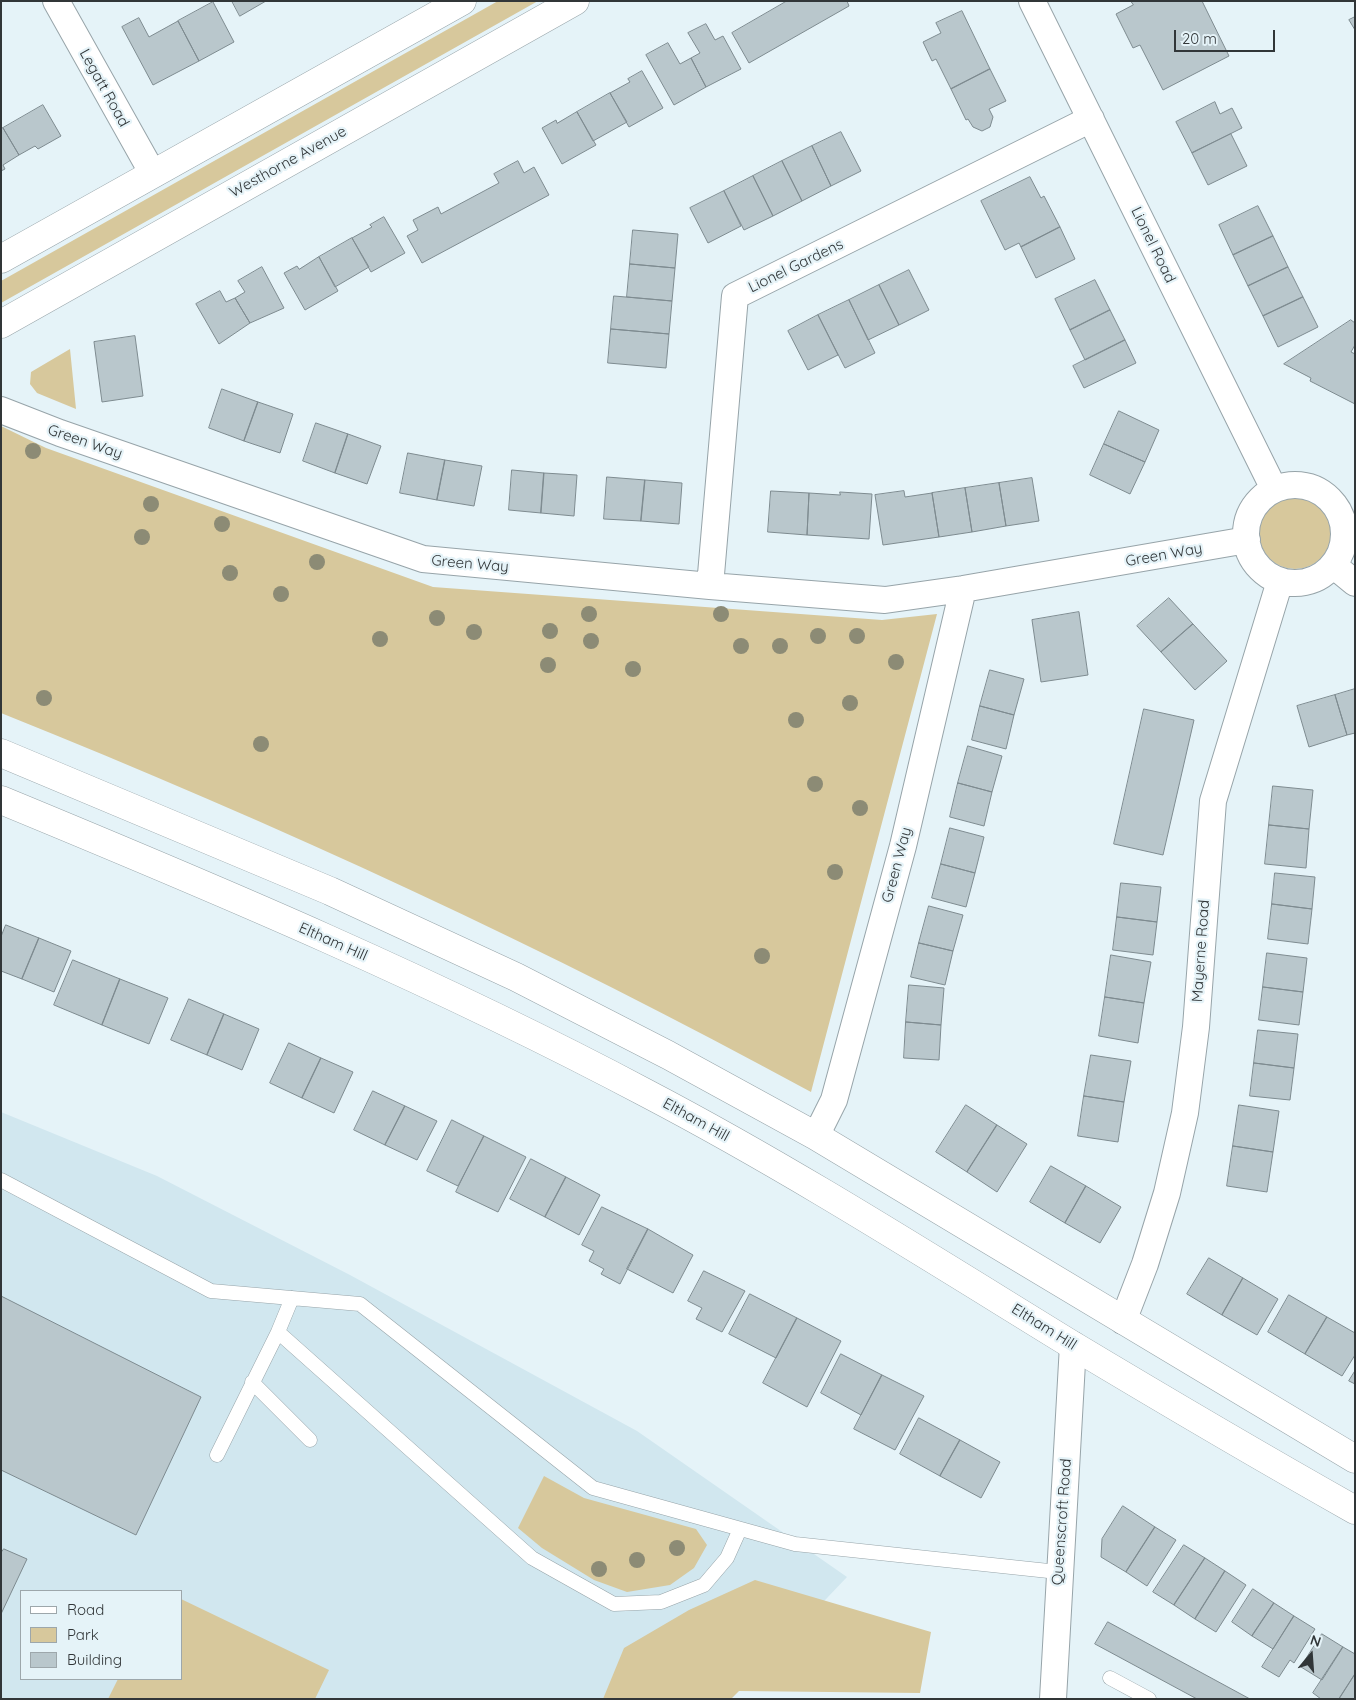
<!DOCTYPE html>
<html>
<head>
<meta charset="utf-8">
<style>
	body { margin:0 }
	#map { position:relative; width:1356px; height:1700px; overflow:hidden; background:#e5f3f8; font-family:Quicksand,sans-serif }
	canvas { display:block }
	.frame { position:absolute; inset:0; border:2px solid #313638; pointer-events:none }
	.legend { position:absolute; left:20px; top:1590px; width:162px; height:90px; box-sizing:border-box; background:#e5f3f8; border:1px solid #9da7ab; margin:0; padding:6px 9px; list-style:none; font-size:15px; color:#313638 }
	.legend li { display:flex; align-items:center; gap:10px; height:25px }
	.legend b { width:25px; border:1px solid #9da7ab }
	.north { position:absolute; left:1286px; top:1630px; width:50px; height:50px; -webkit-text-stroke:4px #e5f3f8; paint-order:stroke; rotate:18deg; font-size:14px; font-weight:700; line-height:20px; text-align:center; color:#313638 }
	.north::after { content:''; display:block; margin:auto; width:18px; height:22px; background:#313638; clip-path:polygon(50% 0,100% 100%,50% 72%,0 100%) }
	.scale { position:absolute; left:1174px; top:30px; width:101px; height:22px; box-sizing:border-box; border:2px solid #313638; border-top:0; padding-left:6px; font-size:15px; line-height:18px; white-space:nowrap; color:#313638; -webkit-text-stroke:4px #e5f3f8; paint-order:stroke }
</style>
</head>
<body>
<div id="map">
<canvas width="1356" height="1700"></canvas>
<div class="frame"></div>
<ul class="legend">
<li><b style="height:6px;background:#fff"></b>Road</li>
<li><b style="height:14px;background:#d7c89c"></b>Park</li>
<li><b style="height:14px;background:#b9c7cc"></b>Building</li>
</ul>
<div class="north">N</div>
<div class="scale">20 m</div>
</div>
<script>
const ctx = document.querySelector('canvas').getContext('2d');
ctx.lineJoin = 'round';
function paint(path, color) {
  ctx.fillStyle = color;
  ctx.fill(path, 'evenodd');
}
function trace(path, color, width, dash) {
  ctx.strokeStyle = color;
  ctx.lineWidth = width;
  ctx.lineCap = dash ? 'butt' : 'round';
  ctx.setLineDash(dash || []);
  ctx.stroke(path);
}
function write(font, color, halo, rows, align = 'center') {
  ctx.font = font + ' Quicksand,sans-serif';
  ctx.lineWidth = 4.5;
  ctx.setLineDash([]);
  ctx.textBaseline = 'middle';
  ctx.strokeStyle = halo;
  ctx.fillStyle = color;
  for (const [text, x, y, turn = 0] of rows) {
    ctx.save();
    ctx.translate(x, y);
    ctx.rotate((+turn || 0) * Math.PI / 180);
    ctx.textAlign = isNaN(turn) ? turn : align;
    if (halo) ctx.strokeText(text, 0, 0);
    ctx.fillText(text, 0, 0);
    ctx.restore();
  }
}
paint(new Path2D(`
	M1,1112L157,1176L350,1275L637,1431L847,1577L731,1699H1ZM21,1591H181V1679H21Z`), '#d1e7ef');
paint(new Path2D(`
	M498,1H538L1,303V281Z
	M70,349L76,409L37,393L30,384L31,372Z
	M1,426L46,448L433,587L882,620L937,614L811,1092C549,949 278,824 1,713Z
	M1259 533a36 36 0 1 1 72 0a36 36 0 1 1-72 0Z
	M544,1476L584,1498L696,1529L707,1545L694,1568L670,1585L627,1592L594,1580L542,1548L518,1528Z
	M755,1580L931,1632L920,1693L739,1691L731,1699H603L624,1648L689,1610Z
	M181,1599L329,1670L315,1699H108L118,1679H181Z`), '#d7c89c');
const building = new Path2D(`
	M232,1H266L240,16Z
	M787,1H847L849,6L749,63L732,33Z
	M1131,1H1202L1229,56L1163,90L1140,45L1133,48L1116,14L1133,5Z
	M213,2L234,42L199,61L178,21Z
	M962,11L990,69L951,89L936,59L932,61L923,42L941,33L936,23Z
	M1355,17V30L1349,20Z
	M139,18L149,37L178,21L199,61L153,85L122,27Z
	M706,24L715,40L723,36L741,69L706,87L691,58L700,53L688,33Z
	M668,43L680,64L691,58L706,87L674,105L646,55Z
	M990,69L1006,101L989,109L993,117L990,127L982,131L973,127L968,119L966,120L951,89Z
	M642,71L663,108L629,127L610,93L630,82L628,79Z
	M610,93L627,122L593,141L577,112Z
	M1215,102L1220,114L1232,108L1242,128L1192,153L1176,122Z
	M43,105L61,136L38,149L35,146L19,155L3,128Z
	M577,112L596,145L562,164L542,128L556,120L557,123Z
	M3,128L19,155L3,165L5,169L1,171V129Z
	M841,132L861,171L831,186L812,146Z
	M1231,134L1247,166L1208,185L1192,153Z
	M812,146L831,186L802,201L782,161Z
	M518,161L524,173L534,167L549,195L422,263L407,236L418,230L413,220L438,207L441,214L499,183L494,174Z
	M782,161L802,201L773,216L753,176Z
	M753,176L773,216L744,230L724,191Z
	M1030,177L1041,198L1044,196L1060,227L1021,247L1019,243L1005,250L981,201Z
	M724,191L741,226L708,243L690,208Z
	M1258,206L1273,236L1233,255L1219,225Z
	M384,217L405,253L371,272L352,238L372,227L370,225Z
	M1060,227L1075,259L1036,278L1021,247Z
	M633,230L678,234L675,268L630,264Z
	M1273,236L1288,267L1248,286L1233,255Z
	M352,238L369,267L335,287L319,257Z
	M319,257L338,291L305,310L284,273L297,266L299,269Z
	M630,264L675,268L672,301L627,297Z
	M262,267L284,308L250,323L235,298L245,292L238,281Z
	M1288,267L1303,297L1263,316L1248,286Z
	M909,270L929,310L899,325L879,285Z
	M1095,280L1110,310L1070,330L1055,299Z
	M879,285L899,325L868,340L849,300Z
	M220,291L226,302L235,298L250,323L219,344L196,304Z
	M614,296L672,301L669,334L611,329Z
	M1303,297L1318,327L1278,347L1263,316Z
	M849,300L875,353L845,368L818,315Z
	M1110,310L1125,340L1085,360L1070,330Z
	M818,315L838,355L808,370L788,331Z
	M1351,320L1355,323V345L1351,352L1355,354V404L1310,381L1311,378L1284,364Z
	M611,329L669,334L666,368L608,363Z
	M135,336L143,396L102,402L94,342Z
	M1125,340L1136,363L1084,388L1073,366Z
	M222,389L258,402L244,441L209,428Z
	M258,402L293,414L280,453L244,441Z
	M1119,411L1159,430L1145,462L1104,444Z
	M316,423L348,434L335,473L303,461Z
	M348,434L381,446L367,484L335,473Z
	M1104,444L1145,462L1130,494L1090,475Z
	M408,453L445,460L437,500L400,493Z
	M445,460L482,466L474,506L437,500Z
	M512,470L544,473L541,513L509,510Z
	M544,473L577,475L574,516L541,513Z
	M607,477L645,480L641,521L604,519Z
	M1032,478L1039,521L1006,526L999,483Z
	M645,480L682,483L679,524L641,521Z
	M999,483L1006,526L972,532L965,488Z
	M965,488L972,532L939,537L932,493Z
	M771,491L809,493L807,535L768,532Z
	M904,491L905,497L932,493L939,537L883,545L875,495Z
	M840,492L872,494L869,539L807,535L809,493L840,495Z
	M1169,598L1193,624L1161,652L1137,626Z
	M1079,612L1088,675L1041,682L1032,620Z
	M1193,624L1227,661L1195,690L1161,652Z
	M990,670L1024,679L1014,715L980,706Z
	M1355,689V733L1347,735L1335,695Z
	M1335,695L1347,735L1309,747L1297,706Z
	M980,706L1014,715L1006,749L972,740Z
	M1144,709L1194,720L1163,855L1114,844Z
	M968,746L1002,756L992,792L958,783Z
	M958,783L992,792L984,826L950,817Z
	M1273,786L1313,790L1309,829L1269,825Z
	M1269,825L1309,829L1306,868L1265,864Z
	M950,828L984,837L975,873L941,864Z
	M941,864L975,873L966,907L932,898Z
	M1275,873L1315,877L1312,909L1272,904Z
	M1121,883L1161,887L1157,922L1117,917Z
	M1272,904L1312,909L1308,944L1268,939Z
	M929,906L963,915L953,951L919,943Z
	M1117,917L1157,922L1153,955L1113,950Z
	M6,925L39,938L22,979L1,971V937Z
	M39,938L71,951L54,992L22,979Z
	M919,943L953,951L945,985L911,977Z
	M1267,953L1307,958L1303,992L1263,987Z
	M1111,955L1151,962L1144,1003L1105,997Z
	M73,960L120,979L102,1025L54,1005Z
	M120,979L168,998L149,1044L102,1025Z
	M909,985L944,988L941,1025L906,1022Z
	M1263,987L1303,992L1299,1025L1259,1020Z
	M1105,997L1144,1003L1138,1043L1099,1036Z
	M189,999L224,1014L207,1055L171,1040Z
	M224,1014L259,1029L242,1070L207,1055Z
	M906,1022L941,1025L939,1060L904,1058Z
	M1258,1030L1298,1034L1294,1068L1254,1063Z
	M289,1043L321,1058L302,1098L270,1083Z
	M1091,1055L1131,1061L1124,1102L1084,1096Z
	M321,1058L353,1072L334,1113L302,1098Z
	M1254,1063L1294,1068L1290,1100L1250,1096Z
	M373,1091L405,1106L385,1145L354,1130Z
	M1084,1096L1124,1102L1118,1142L1078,1136Z
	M966,1105L997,1125L967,1172L936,1152Z
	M1239,1105L1279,1111L1273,1152L1233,1146Z
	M405,1106L437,1121L417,1160L385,1145Z
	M452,1120L484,1136L458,1186L427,1171Z
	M997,1125L1027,1144L997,1192L967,1172Z
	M484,1136L526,1157L498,1212L456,1192Z
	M1233,1146L1273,1152L1267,1192L1227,1186Z
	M531,1159L566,1177L545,1217L510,1199Z
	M1051,1166L1086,1186L1065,1223L1030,1202Z
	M566,1177L600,1195L579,1235L545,1217Z
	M1086,1186L1121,1207L1100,1243L1065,1223Z
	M602,1207L648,1229L620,1284L601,1274L604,1269L589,1261L594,1251L582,1245Z
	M648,1229L693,1255L673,1293L627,1269Z
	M1209,1258L1243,1278L1222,1315L1187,1294Z
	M704,1271L745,1291L722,1332L696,1319L702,1308L688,1301Z
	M1243,1278L1278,1299L1257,1335L1222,1315Z
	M750,1294L797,1318L776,1358L729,1334Z
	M1289,1295L1327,1317L1305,1354L1268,1332Z
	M1,1296L201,1397L136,1535L1,1470Z
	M1327,1317L1355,1333V1355L1342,1376L1305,1354Z
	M797,1318L841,1341L807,1407L763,1383Z
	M841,1354L882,1375L861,1415L821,1393Z
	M1355,1371V1384L1349,1381Z
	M882,1375L924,1396L895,1450L854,1429Z
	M919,1418L960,1440L940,1476L900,1454Z
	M960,1440L1000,1462L981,1498L940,1476Z
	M1123,1506L1155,1527L1126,1572L1101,1557L1102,1539Z
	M1155,1527L1176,1540L1147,1586L1126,1572Z
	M1184,1545L1205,1558L1174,1605L1153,1592Z
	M4,1549L27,1559L1,1614V1553Z
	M1205,1558L1225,1571L1195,1619L1174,1605Z
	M1225,1571L1246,1585L1216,1632L1195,1619Z
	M1253,1589L1274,1603L1252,1636L1232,1622Z
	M1274,1603L1294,1616L1273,1649L1252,1636Z
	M1294,1616L1315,1629L1294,1663L1290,1660L1279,1677L1262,1667Z
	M1108,1622L1250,1699H1197L1095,1644Z
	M1322,1634L1343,1647L1322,1680L1301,1667Z
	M1343,1647L1355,1654V1674L1339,1699H1321L1313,1693Z
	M1355,1674V1699H1339Z`);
paint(building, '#b9c7cc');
trace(building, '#7e8b90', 1);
const service = new Path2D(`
	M1,1180L211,1291L360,1304L593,1488L795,1544L1058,1572
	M292,1298L278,1332L532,1558L614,1604L661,1602L704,1585L727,1558L740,1529
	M252,1382L310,1440
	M217,1455L278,1332
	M1110,1678L1149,1699`);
const minor = new Path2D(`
	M56,1L153,174
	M1032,1L1274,489
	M1,410L60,433L423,559L710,586L885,600L963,589L1247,540
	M1246 534a49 49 0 1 1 98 0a49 49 0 1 1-98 0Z
	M1333,565L1355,583
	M710,586L735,296L1091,119
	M816,1136L834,1100L903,846L963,589
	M1123,1321L1145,1264L1167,1193L1185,1113L1196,1027L1213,801L1280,581
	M1053,1699L1073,1345`);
const primary = new Path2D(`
	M1,753L330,891L516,977L668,1055L816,1136L1355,1459
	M1,800C219,890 437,982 646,1093C791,1169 929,1257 1069,1343C1164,1400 1259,1456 1355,1510`);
const trunk = new Path2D(`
	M1,259L462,1
	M1,324L575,1`);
trace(service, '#97a4a9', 15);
trace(minor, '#97a4a9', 28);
trace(primary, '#97a4a9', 29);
trace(trunk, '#97a4a9', 29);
trace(service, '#fff', 14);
trace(minor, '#fff', 26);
trace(primary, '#fff', 28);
trace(trunk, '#fff', 28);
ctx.fillStyle = '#8c8b75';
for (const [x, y] of [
	[33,451],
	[151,504],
	[222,524],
	[142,537],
	[317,562],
	[230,573],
	[281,594],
	[589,614],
	[721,614],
	[437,618],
	[550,631],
	[474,632],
	[818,636],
	[857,636],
	[380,639],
	[591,641],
	[741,646],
	[780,646],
	[896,662],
	[548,665],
	[633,669],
	[44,698],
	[850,703],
	[796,720],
	[261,744],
	[815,784],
	[860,808],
	[835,872],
	[762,956],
	[677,1548],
	[637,1560],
	[599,1569]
]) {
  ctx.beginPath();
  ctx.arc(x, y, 8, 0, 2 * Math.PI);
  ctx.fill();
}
write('15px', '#313638', '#e5f3f8', [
	["Legatt Road",104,88,61],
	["Westhorne Avenue",288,162,-29],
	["Lionel Road",1153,245,64],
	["Lionel Gardens",796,266,-26],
	["Green Way",85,442,19],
	["Green Way",1164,555,-10],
	["Green Way",470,564,5],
	["Green Way",897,865,-75],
	["Eltham Hill",333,942,24],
	["Mayerne Road",1201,951,-86],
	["Eltham Hill",696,1120,29],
	["Eltham Hill",1044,1327,32],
	["Queenscroft Road",1062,1522,-86]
]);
</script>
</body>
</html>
